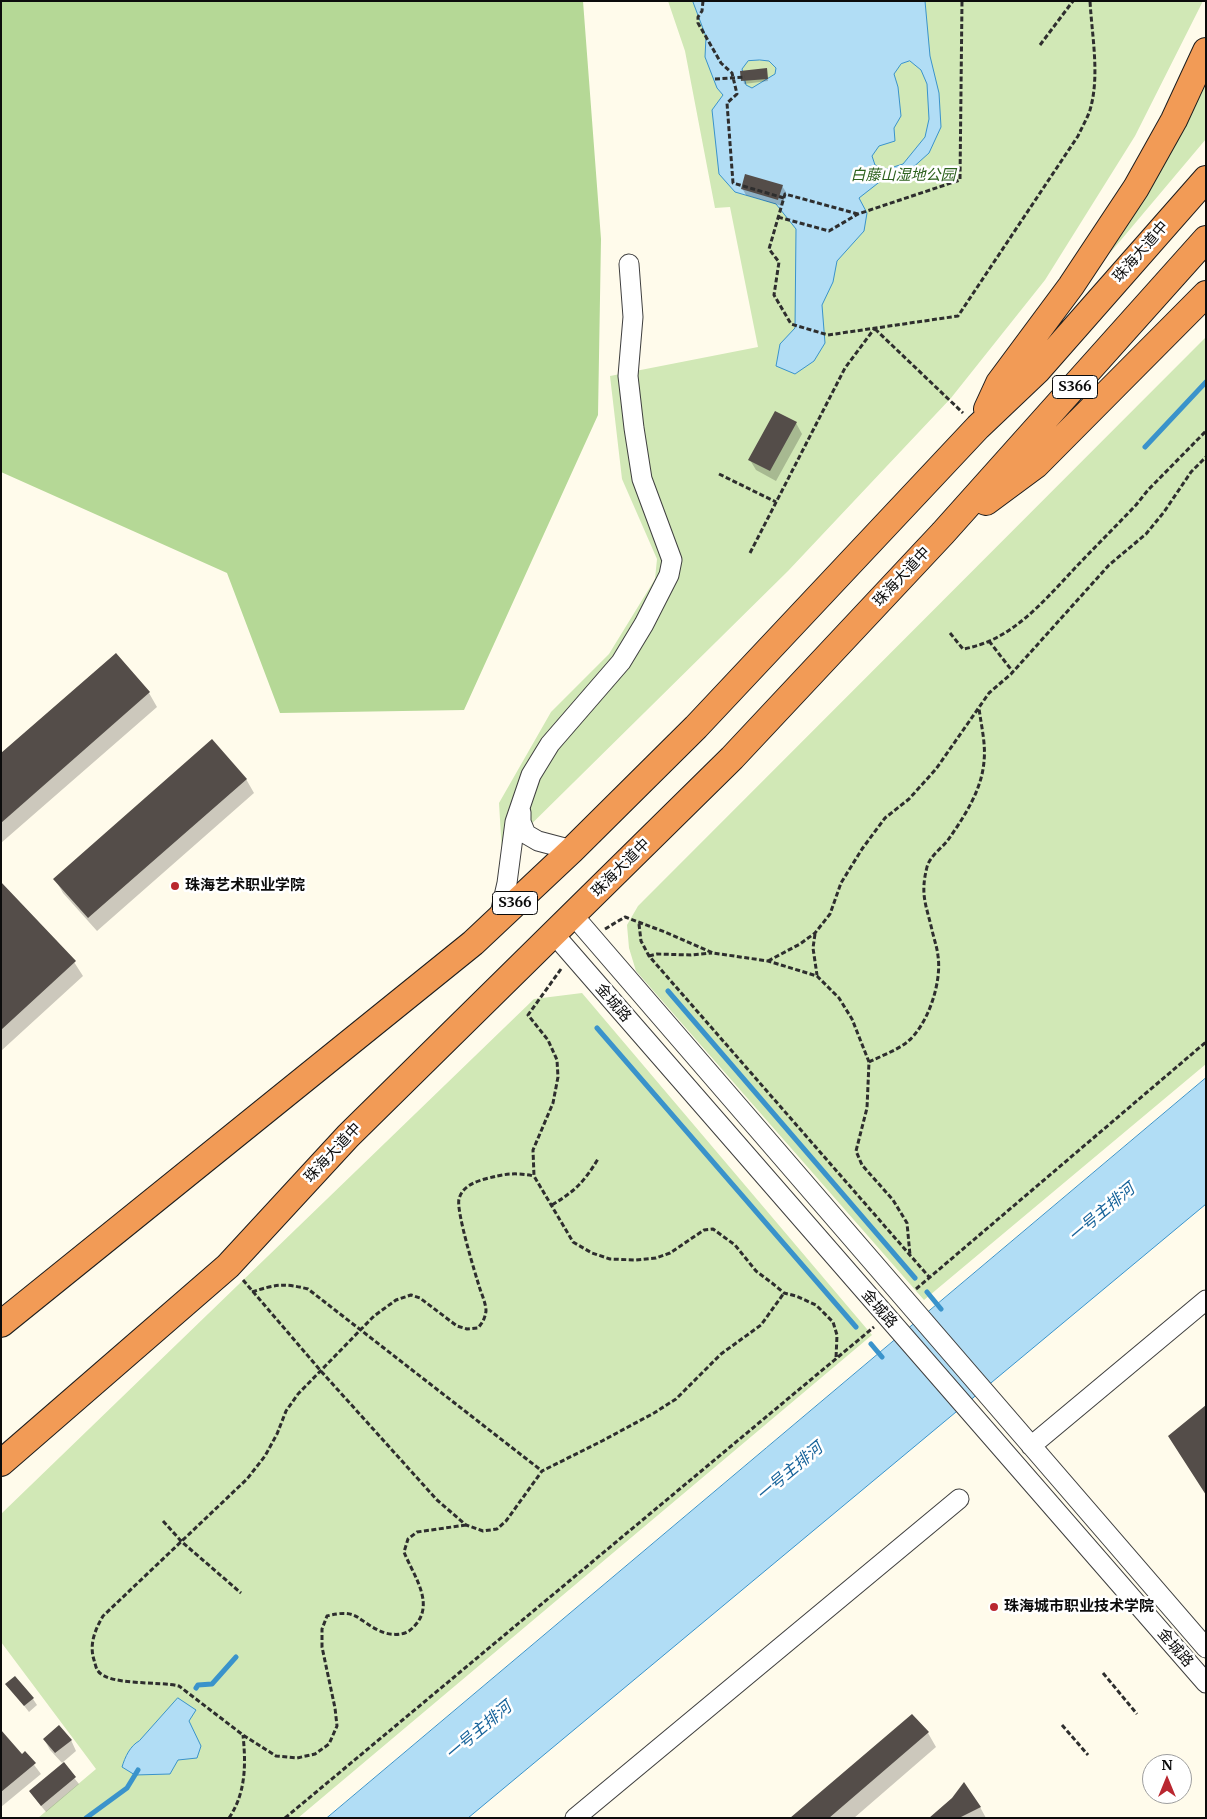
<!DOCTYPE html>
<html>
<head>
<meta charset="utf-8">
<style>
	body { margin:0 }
	#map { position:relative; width:1207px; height:1819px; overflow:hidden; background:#fffbeb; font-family:Merriweather,serif }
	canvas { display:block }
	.frame { position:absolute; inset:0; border:2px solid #0c0c0c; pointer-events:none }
	.north { position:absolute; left:1142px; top:1754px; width:50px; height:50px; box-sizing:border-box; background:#fff; border:1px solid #9e9e9e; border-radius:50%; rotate:0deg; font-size:14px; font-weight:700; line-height:20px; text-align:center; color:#0c0c0c }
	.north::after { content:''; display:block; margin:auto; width:18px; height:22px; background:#b92730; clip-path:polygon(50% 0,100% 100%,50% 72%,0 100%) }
</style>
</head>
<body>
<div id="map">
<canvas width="1207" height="1819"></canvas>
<div class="frame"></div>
<div class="north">N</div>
</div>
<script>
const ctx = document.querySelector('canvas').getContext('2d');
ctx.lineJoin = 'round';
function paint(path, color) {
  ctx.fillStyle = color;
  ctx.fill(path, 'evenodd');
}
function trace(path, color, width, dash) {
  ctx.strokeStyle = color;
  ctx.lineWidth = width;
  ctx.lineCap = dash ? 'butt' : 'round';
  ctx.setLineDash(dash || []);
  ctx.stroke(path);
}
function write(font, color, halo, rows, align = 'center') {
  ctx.font = font + ' Merriweather,"Noto Sans SC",serif';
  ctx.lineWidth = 5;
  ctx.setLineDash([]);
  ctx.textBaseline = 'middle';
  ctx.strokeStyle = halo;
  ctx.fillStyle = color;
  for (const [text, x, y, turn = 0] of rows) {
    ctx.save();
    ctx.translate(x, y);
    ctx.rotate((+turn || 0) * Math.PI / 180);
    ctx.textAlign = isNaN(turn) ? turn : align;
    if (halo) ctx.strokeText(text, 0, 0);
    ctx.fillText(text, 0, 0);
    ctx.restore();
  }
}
paint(new Path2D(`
	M668,1H1203L1135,136L1045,280L951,398L788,571L502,853L499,803L551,712L609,654L655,579L657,559L622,479L610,376L758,347L730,207L715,208L685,51Z
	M1206,84V139L1110,253L1154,179Z
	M1206,337V1064L924,1300L636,971L629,948L627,925L638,906Z
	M582,993L872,1335L298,1818H38L96,1769L1,1642V1514L534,999Z`), '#d1e8b6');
paint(new Path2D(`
	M1,1H583L601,239L598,415L464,710L280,713L227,573L1,472Z`), '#b5d896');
const water = new Path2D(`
	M693,1H925L930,56L939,93L941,127L929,153L909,171L882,180L859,198L867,213L864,231L837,261L833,282L822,305L825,343L814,361L795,374L776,366L780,344L795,328L796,229L776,204L735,192L719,174L712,110L723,95L717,88L705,57L706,37ZM760,60L769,61L776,68L775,74L752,88L746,85L742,69L748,61ZM910,61L921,70L927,84L929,119L925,137L903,164L887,169L875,165L872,156L879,146L895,141L894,128L901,116L898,87L894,74L901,64Z
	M1206,1078V1204L468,1818H327Z
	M178,1698L196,1710L189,1721L201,1746L197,1758L178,1760L170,1774L135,1775L122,1767C125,1757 130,1746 139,1741Z`);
paint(water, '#b1ddf5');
trace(water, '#3a93cb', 1);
paint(new Path2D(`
	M766,69L768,81L744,84L742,72Z
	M782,186L786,192L782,206L746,195L742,188Z
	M796,423L802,434L776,481L756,470L750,460Z
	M116,655L149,693L157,707L1,843V755Z
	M246,779L254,793L97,931L63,893L55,879Z
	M1,884L74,962L83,976L1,1051Z
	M7,1684L33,1699L37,1705L29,1712Z
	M912,1716L928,1733L936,1747L854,1818H792Z
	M1,1732L22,1756L25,1753L41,1774L1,1807Z
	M44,1739L71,1740L76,1751L62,1763L79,1784L46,1812L30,1792L63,1764L50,1750Z
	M980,1807L986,1818H931Z`), '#0003');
trace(new Path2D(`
	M1145,447L1206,382
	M668,991L915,1278
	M597,1028L856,1327
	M927,1292L941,1309
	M871,1344L882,1357
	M196,1688L198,1685L212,1684L236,1657
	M86,1818L127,1788L138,1770`), '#3a93cb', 5);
paint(new Path2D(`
	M767,68L768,79L741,81L740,71Z
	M745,174L783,185L778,200L741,189Z
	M775,411L797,422L770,471L748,460Z
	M116,653L150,692L1,823V753Z
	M212,739L247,779L88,918L53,879Z
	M1,882L76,961L1,1030Z
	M1206,1405V1495L1168,1436Z
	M15,1676L34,1698L24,1706L5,1684Z
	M912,1714L929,1732L829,1818H790Z
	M59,1725L72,1740L55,1753L43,1739Z
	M1,1730L22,1754L25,1751L36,1763L1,1792Z
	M64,1762L76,1777L41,1806L29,1791Z
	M964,1782L981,1807L959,1818H929L952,1798Z`), '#544d49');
const minor = new Path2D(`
	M521,812V822L526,834L538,841L572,850
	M573,915L1206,1648
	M499,918L507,883L515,822L531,775L550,744L621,662L644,624L669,575L672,560L642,479L634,428L628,376L633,317L629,264
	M553,933L1206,1683
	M1031,1446L1206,1300
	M575,1818L959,1499`);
const highway = new Path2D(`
	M987,409L999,383L1071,286L1136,188L1174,120L1206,51
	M986,502L1036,465L1206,294
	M1,1324L473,943L572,850L696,727L978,427L1038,370L1206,179
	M1,1463L228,1266L348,1136L732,758L943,533L1206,239`);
trace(minor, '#3f3f3f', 21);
trace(highway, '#1d1d1d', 28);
trace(new Path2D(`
	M703,1L702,11L698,17V23L721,63L732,73L737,94L727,103L733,183L784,198
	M1040,45L1073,1
	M715,79L745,77
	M858,214L785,194L769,249L779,262L774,295L791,324L828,335L958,316L1078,136C1082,127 1087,119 1090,110C1100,76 1092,37 1090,1
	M778,217L829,231L858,214L960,180L962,1
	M875,329L963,413
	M719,474L776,502
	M750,553L845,368L874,329
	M950,633L963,649C1011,641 1043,602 1075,568C1095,547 1116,526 1136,505L1148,490L1206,431
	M989,641L1013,672
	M639,924L641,941L649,956L930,1278
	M605,929L625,917L665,932L713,953L768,961L817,976L839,998L852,1019L869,1062L867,1108L856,1151L862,1165L893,1200L907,1223L910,1255
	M815,934L813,948L817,975
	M649,956L657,954L691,955L712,953
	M768,961L800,944L815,933L830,914L841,883L862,849L885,818L909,799L936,769L989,693L1011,674L1109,565L1146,534L1164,512L1191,472L1206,457
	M561,969L528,1015L548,1040L557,1060L558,1077L553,1103L533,1150L534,1176L573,1242L592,1253L610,1259L636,1260L656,1258L670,1253L704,1230L713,1229L735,1245L756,1271L772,1283L784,1293L796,1296L816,1305L833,1322L837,1335L836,1358
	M869,1062C881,1056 895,1051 906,1043C928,1026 942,982 938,956C937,947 934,939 932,930C926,904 920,895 927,867C930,856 941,849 948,840C964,817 982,790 984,761C986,744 981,725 979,708
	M552,1205C575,1191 584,1182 598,1159
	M243,1280L320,1370L437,1500L466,1525L483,1531L497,1529L506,1521L542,1471L602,1441L654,1413L676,1399L721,1354L761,1325L784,1293
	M916,1289L1206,1042
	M252,1292C276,1284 284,1283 308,1289L542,1471
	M163,1521L182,1542L241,1593
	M466,1525L417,1532L408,1539L404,1552C414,1577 439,1608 409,1631C402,1636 388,1635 380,1631C356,1620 358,1608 327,1616L322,1629V1647L335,1708L337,1726L329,1744L315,1754L297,1758L276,1756L243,1735L179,1686C160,1681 109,1686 98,1671C96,1669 95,1663 94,1660C89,1644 95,1630 103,1616L247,1479L265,1456L277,1434L286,1411L298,1394L374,1316L396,1300L411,1295L420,1298L457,1326L467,1329L478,1328C483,1322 485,1318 486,1311C486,1304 482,1295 480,1289C475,1273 456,1211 459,1199C462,1187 474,1182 485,1179C504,1174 514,1172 534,1176
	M1103,1673L1137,1714
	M1062,1725L1088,1755
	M229,1818C246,1793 246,1764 243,1735
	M285,1818L874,1327`), '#2e2e2e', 3, [5, 2.5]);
trace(minor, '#fff', 19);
trace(highway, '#f29b56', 26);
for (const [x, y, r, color] of [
	[175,886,5,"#b92730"],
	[994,1607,5,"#b92730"]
]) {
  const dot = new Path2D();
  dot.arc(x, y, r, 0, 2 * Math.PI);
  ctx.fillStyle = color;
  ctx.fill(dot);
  trace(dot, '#fff', 2);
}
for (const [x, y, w] of [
	[1075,387,45],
	[515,903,45]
]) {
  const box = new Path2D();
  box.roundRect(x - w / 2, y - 11.5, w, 23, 4);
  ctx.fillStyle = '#fff';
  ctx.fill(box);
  trace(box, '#0c0c0c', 1);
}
write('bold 14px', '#0c0c0c', null, [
	["S366",1075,387],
	["S366",515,903]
]);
write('italic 15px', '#2d621e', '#fff', [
	["白藤山湿地公园",903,176]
]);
write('15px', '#0c0c0c', '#fff', [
	["珠海大道中",1141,252,-49],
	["珠海大道中",902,577,-47],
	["珠海大道中",621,868,-45],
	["金城路",613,1003,49],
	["珠海大道中",333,1153,-47],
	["金城路",879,1309,49],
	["金城路",1175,1648,49]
]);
write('bold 15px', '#0c0c0c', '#fff', [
	["珠海艺术职业学院",185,886],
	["珠海城市职业技术学院",1004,1607]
], 'left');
write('italic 16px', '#18649b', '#fff', [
	["一号主排河",1102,1213,-40],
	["一号主排河",790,1472,-40],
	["一号主排河",479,1731,-40]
]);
</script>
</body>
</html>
